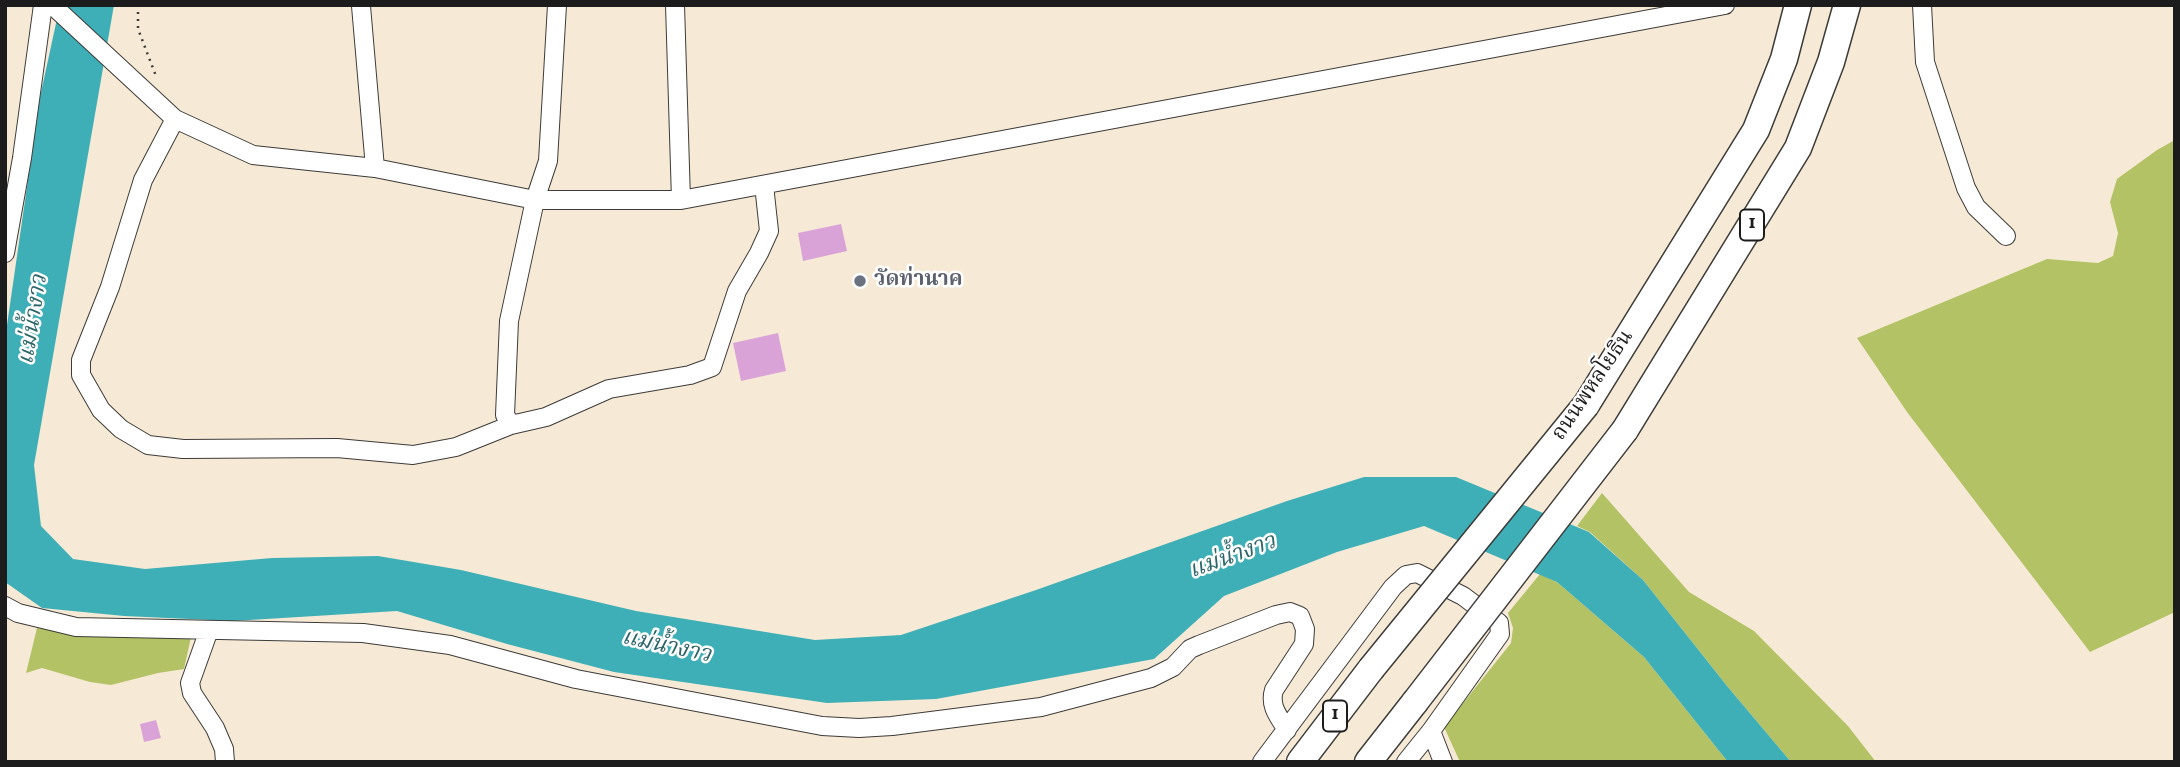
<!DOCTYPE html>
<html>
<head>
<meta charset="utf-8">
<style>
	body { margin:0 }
	#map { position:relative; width:2180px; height:767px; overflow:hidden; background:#f6ead6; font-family:Vollkorn,serif }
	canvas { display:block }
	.frame { position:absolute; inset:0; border:7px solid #1c1c1c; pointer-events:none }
</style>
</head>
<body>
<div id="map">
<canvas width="2180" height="767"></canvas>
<div class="frame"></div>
</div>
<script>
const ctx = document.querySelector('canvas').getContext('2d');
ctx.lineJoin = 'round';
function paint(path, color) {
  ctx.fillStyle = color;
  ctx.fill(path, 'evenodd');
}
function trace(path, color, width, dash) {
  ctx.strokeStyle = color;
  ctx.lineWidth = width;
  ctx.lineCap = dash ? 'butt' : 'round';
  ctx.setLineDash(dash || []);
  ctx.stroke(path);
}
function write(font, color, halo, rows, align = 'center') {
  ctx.font = font + ' Vollkorn,"Noto Serif Thai",serif';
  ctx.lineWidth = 5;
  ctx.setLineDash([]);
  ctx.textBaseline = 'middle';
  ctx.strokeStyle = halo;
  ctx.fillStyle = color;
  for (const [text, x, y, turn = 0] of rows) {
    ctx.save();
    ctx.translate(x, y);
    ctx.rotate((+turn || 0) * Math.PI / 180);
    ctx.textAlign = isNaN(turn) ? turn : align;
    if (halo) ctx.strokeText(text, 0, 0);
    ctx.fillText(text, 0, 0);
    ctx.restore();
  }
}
paint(new Path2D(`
	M2175,140V612L2090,652L1907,412L1857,338L2047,259L2098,263L2113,256L2118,233L2110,202L2117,179L2157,150Z
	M1602,493L1689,592L1754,631L1848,726L1876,762H1791L1727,686L1643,580L1590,532L1577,526Z
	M1540,574L1557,582L1644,657L1728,762H1460L1444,727L1511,643L1513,628L1508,613Z
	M37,628L126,637H191L184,669L158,673L111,685L90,682L42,668L26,673Z`), '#b2c264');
paint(new Path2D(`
	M60,5H114L34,465L41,526L73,559L145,569L272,558L378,556L461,570L636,611L815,640L901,635L1036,590L1287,501L1364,477H1456L1589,532L1643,580L1727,686L1791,762H1728L1644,657L1557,582L1424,526L1337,552L1224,596L1154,659L936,699L827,703L614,672L507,644L397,611L233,621L124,616L42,608L5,582V339L40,97Z`), '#3eafb7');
paint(new Path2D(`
	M841,224L847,251L803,261L798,233Z
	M778,333L786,371L741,381L733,343Z
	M156,720L161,738L144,742L140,724Z`), '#daa3d7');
const minor = new Path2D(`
	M52,5L175,119L253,155L375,168L535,200H681L1725,5
	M675,5L681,200
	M1922,5L1925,62L1966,188L1976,207L2006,236
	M361,6L375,168
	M175,119L143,180L110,287L81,360V375L101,410L121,429L148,445L183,449L337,448L413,455L456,447L511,425L546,417L609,389L690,375L712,367L737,291L759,253L769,231L764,185
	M5,253L22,158L43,5
	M511,425L505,415L509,321L535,200L548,161L557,5
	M5,606L18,613L76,627L363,633L450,645L576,679L822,726L859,728L892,726L1041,707L1151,678L1173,667L1190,649L1199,645L1276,615L1290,612L1300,616L1305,629L1304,644L1274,690C1269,706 1279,717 1287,730
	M209,630L190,683L192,693L215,728L224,749L225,762
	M1431,731L1443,762
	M1262,762L1393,587L1406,575L1417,573L1463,596L1499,623L1500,634L1431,731L1406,762`);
const highway = new Path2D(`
	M1586,405L1756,130L1784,59L1798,5
	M1625,430L1798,148L1831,62L1847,5
	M1300,762L1371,669
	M1368,762L1415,702`);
trace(minor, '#3d3b38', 20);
trace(highway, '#3d3b38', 29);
trace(new Path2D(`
	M138,5V29L156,76`), '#3d3b38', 2.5, [2, 5]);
trace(minor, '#fff', 18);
trace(highway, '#fff', 26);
const highwayBridge = new Path2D(`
	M1371,669L1586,405
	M1415,702L1625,430`);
trace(highwayBridge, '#3d3b38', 29, []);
trace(highwayBridge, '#fff', 26);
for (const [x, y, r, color] of [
	[860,281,7,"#6b7280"]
]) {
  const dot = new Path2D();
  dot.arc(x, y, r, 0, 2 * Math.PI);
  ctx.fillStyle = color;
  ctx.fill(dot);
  trace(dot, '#fff', 2.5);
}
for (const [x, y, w] of [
	[1752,225,24],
	[1335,716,24]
]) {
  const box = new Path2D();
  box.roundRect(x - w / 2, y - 15.5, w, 31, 5);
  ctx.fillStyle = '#fff';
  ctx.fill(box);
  trace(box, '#1c1c1c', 2);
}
write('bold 19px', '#1c1c1c', null, [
	["1",1752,225],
	["1",1335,716]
]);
write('bold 21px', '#5b616d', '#fff', [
	["วัดท่านาค",874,281]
], 'left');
write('21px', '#1c1c1c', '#fff', [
	["ถนนพหลโยธิน",1594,386,-56]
]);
write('italic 23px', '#2d666a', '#fff', [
	["แม่น้ำงาว",35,320,-81],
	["แม่น้ำงาว",1233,558,-20],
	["แม่น้ำงาว",666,648,12]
]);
</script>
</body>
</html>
